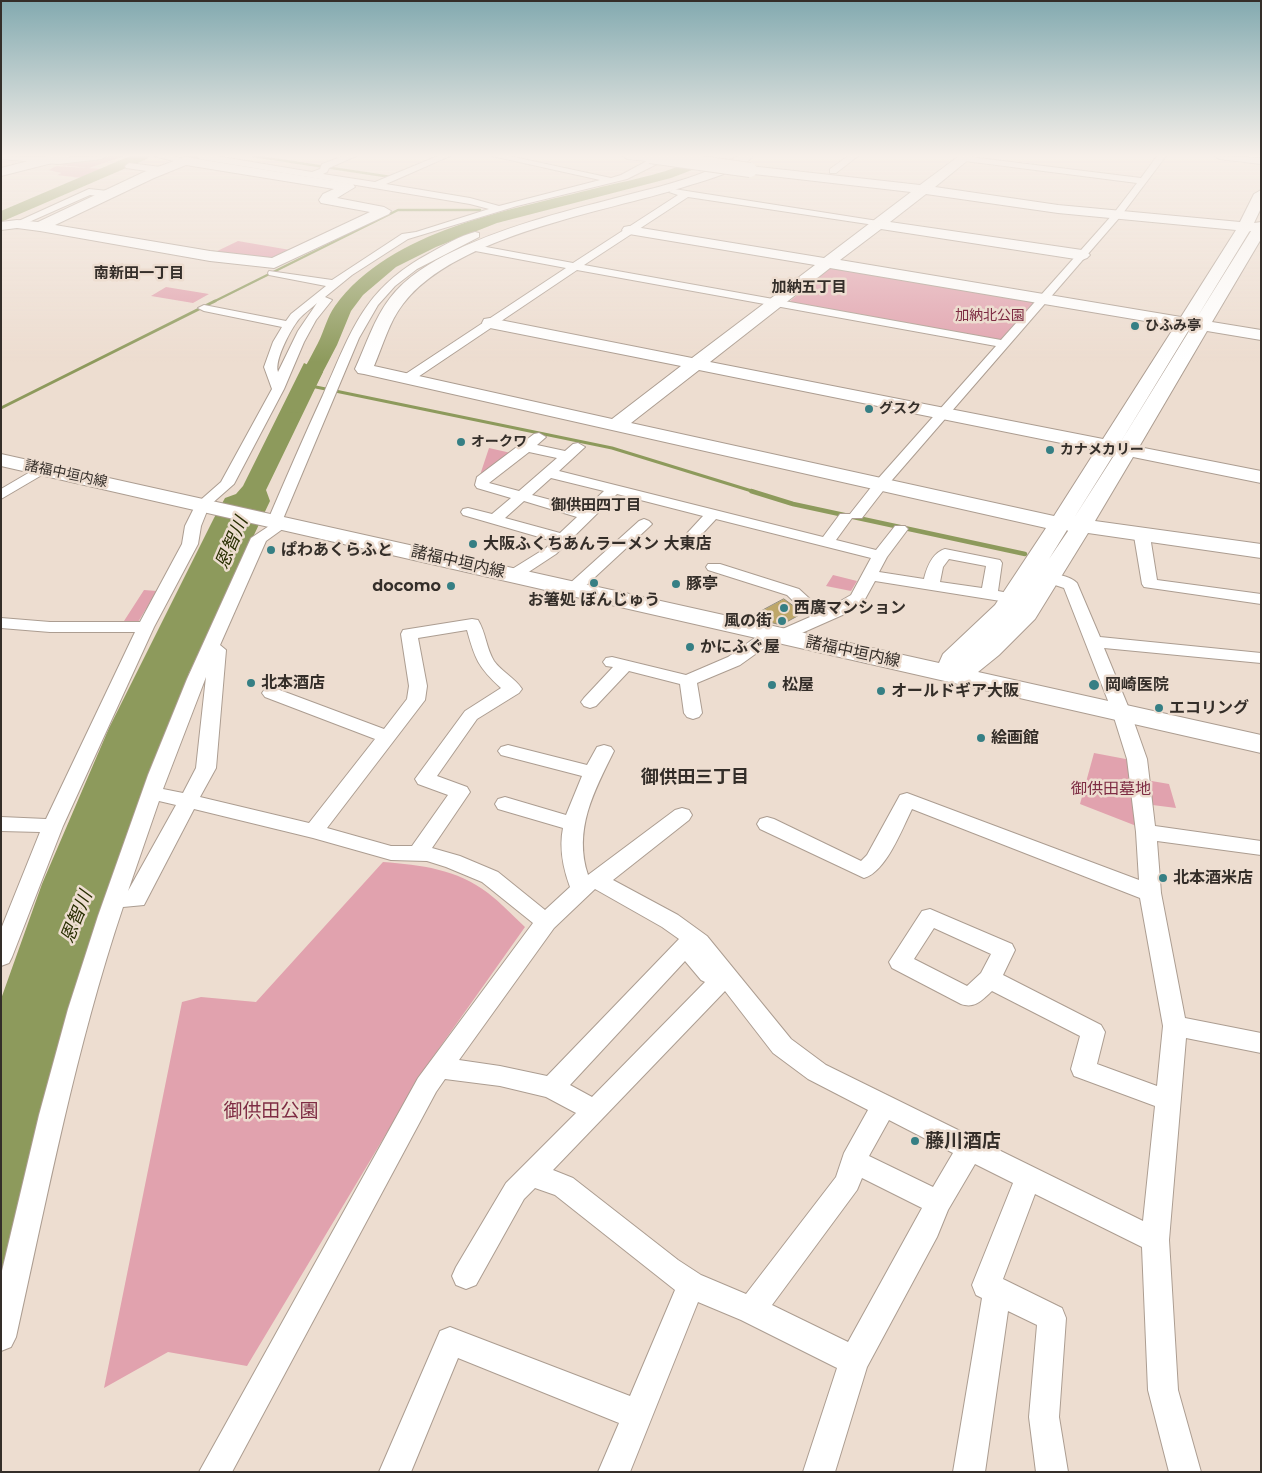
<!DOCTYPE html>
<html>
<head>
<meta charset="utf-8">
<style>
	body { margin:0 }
	#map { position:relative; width:1262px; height:1473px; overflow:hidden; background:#edddd0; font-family:Montserrat,sans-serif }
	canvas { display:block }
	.frame { position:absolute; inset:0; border:2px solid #342e29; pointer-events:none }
</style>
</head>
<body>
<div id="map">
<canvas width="1262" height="1473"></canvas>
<div class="frame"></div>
</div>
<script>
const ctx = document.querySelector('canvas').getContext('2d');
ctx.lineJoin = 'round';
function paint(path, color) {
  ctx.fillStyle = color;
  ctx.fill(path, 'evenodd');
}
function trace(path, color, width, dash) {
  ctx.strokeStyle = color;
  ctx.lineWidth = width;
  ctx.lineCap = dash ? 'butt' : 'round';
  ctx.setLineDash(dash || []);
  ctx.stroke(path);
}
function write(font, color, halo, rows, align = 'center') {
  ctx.font = font + ' Montserrat,"Noto Sans JP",sans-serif';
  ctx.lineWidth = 5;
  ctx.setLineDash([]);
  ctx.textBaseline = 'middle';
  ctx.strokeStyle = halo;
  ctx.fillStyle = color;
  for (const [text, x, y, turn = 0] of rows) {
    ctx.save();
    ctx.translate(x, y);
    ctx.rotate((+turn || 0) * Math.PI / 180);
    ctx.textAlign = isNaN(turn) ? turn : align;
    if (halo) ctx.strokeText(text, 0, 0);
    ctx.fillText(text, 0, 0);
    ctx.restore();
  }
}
paint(new Path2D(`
	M112,156H125L89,168L50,164Z
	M56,166L105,169L82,178L57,175L61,173L49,170Z
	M238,241L296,251L278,260L211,254Z
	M832,266L1035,302L1002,339L995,340L789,302Z
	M166,287L209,294L193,303L151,296Z
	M489,448L511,453L480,475Z
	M833,575L857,581L851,591L826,586Z
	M144,590L157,591L138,622L124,621Z
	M1094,753L1131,760L1134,778L1169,784L1176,808L1137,803L1139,827L1080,804Z
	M383,862C421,865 457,869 488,893C501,903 512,915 525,927L428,1064L247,1366L168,1352L104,1388L182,1002L201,997L256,1002Z`), '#e1a2ae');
paint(new Path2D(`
	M304,363L323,372L266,490L270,501L189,673L125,842L1,1278V999L42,884L109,728L214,518L225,498L236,494L243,486Z`), '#8d9a5c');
trace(new Path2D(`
	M253,156L391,177
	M213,302L398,210H480`), '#8d9a5c', 2.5);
trace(new Path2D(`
	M311,386L612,448L755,492
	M1,408L215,301`), '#8d9a5c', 3);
trace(new Path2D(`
	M751,491L793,504L1025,554`), '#8d9a5c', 4.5);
paint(new Path2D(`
	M74,156H90L83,160L76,159Z
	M130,156H149L147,159L1,222V211Z
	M185,156H218L244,161L246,164L244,167L239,168L192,160Z
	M698,156H714L705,165L671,178L497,223L436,247L396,267L363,295L351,311L337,345L302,412L294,413L286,412L283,407C294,386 307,365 318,343C324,331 327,317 335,306C391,229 511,210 597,188C621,182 681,171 698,156Z`), '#8d9a5c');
const building = new Path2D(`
	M784,599L803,613L781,625L750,617Z`);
paint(building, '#bea769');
trace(building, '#928c7c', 1);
const street = new Path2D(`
	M1,156L58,158L106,156L102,159L58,164L1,159Z
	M154,156H173L189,161L185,164Z
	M196,156H216L312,172L320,169L322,164L344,156H356L329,168L327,172L323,174L375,182L438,156H450L386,184L470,198L499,206L600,180L492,156H509L611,178L621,175L647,161L627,159L623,156H668L661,162L627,179L517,206L408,239L352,275L325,297L332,300L316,320L304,342L284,389L234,484L209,506L201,526L198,544L154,627L63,826L12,957L9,963L1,966V929L40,832L1,831V817L46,819L135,632H50L1,628V618L50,622H140L182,544L185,526L196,504L221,482L272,389L264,367L273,342L282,327L204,311L198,308L204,305L286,321L291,314L326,286L269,275L268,273L269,271L332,280L402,234L416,232L489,209L470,204L200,159ZM317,303L298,331L278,372C274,360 291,329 299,319C304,313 312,308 317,303Z
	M848,156H858L836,173H830V169Z
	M962,156L1141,178L1157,156H1166L1120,217L886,487L862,518H852L836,540L876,550L895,526H905L908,529L887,557L879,572L924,579C927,567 932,553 945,549L1000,560L1002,563L998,591L1019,595L1021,598L1019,601L1013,603L875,581L864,601L847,613L786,640H775L740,665L697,683L702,713L699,717L693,719L687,717L684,713L680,684L629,671L596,706L590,708L584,706L581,702L584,698L613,667L606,666L603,662L606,658L612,657L686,675L728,657L766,630L772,629L778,631L810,617L787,595L708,570L706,567L708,564H720L799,589L823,611L851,595L871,558L716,519L689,548H679L676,545L679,542L703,516L617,494L556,554L521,577H509L507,574L509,571L546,548L553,541L463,515L461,512L463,509L468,508L492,514L511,498L477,488L475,485L477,477L534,434L539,433L546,437L537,445L565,451L573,444L578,443L585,447L559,471L823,537L840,514H850L876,481L996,346L577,270L412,381H404L402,378L404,375L566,268L470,250L465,247L470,244L573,263L678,195L669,192L674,189L878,221L883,224L881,226L688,197L584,265L1001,340L1114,213L1137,183L965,161L962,160ZM529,452L557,458L519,491L489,483ZM551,478L604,491L585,509L532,495ZM524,501L577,517L560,533L505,518ZM949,559L986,566L982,588L940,582L943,567Z
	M1215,156L1261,158V164L1219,159Z
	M129,163L161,167L165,170L161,173L126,168L125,166Z
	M89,189L108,191L113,194L108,197L90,195L20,226H14L12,224Z
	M475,232L479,233V237L417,269L395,286L378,305L359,338L283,519L289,520L291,523L266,541L220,645L226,650L216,768L200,797L309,823L375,739L265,697L262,693L265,689L271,688L277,689L384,729L407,699L409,686L401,634L403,630L472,619L478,620C486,633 486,648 494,661C502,672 515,678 522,689L519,693L477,719L437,776L467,787L470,792L432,848L460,856L498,872L545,910L570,887C563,868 559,848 563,828L498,809L495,804L498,799L505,797L566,815L582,776L501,755L498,751L501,747L508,745L587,765L597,747L604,745L611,747L614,751C594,791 573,830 588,875L675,810L682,808L689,810L692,815L689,820L613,880L678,915L707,936L791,1039L826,1065L1143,1221L1155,1106L1074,1076L1071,1069L1080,1036L992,991C982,1000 975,1009 961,1004L892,968L889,962L922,911L930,909L1012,944L1015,950L1003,975L1101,1025L1105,1032L1097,1064L1157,1086L1163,1026L1140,898L912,809C902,829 886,872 864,878L760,829L757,824L760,819L767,817L774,819L861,861L867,855L900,795L907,793L1139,880L1136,832L1127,759L1112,711L1064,588L1043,581L1041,578L1043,575C1053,572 1070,576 1077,583L1100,637L1261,653V663L1104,648L1130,711L1147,759L1155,826L1261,841V855L1157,841L1161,893L1185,1018L1261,1033V1053L1186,1038L1169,1240L1178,1390L1201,1472H1169L1148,1390L1142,1247L1035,1194L1003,1279L1062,1308L1066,1318L1059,1417L1068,1472H1036L1029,1417L1037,1325L1008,1311L985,1472H953L982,1298L976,1295L972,1285L1013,1183L975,1164L948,1210L937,1237L867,1367L835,1472H803L837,1368L741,1320L698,1302L630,1472H598L619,1423L458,1358L411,1472H379L440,1331L450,1327L630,1396L675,1290L555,1195L535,1188L524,1199L476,1285L466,1289L456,1285L452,1276L456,1267L506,1183L576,1113L546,1097L500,1086L445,1079L436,1092L232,1472H199L418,1078L533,923L482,882L446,867L427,861L391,860L313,838L194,809L144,905L123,907C76,1047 48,1193 16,1337L11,1347L1,1351V1275L39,1115L68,1009L98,916L148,775L187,679L251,538L272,524L268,520C286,478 304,436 323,395C352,330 363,289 430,253C444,245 460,236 475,232ZM467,630C475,659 478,667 501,688L465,711L415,779L418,784L448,795L412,846H391L327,828L425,700L427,686L418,638ZM206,677L196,768L183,793L163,789ZM159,801L176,805L128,891ZM595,889L662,927L679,939L547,1076L500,1066L459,1060L554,928ZM934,928L991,954L981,973L967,986L914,959ZM685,961L701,980L705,982L592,1097L570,1085ZM725,991L773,1053L808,1079L868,1110L844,1153L836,1177L746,1294L701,1275L678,1260L573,1178L553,1170ZM889,1120L953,1153L933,1187L869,1156ZM862,1178L922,1208L848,1342L772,1305L857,1190Z
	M42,465L49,469L47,472L1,499V489Z
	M644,519L649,521L652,524L649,527L580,591H568L566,588L568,585L639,521Z
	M1142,531L1147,533L1150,536L1157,580L1261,594V604L1144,587L1142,584L1134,536L1137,533Z`);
const secondary = new Path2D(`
	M738,156H753C741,171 703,181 684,187C605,212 455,235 403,304C389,322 383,345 374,366L612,419L681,366L490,328L484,327L482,323L484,319L490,318L692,358L815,265L629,234L624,233L622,230L624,227L629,226L824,258L911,192L745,173L744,170L745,167L750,166L920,185L959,156H973L935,187L1058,205L1240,222L1254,194L1261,190V208L1254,223L1261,222V239L1212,322L1261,330V340L1207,331L1139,447L1261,471V483L1133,457L1095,521L1261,544V558L1088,533L1035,619L999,655L978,672L1261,735V753L1,466V454L939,663L943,654L995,605L1046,528L364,374L358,373L355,369C366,345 374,319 390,298C406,277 431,262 454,251C510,224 571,210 631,194C667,185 706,175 738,156ZM926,194L1058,213L1236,230L1181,317L840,260L881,229L1082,260L1087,258L1090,255L1087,252L1082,250L890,222ZM1250,231H1251L1196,319L1249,232ZM830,268L1175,326L1103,439L710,362ZM1190,328H1191L1120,443ZM699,370L1096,450L1054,516L631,423ZM1114,454H1115L1074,518ZM1067,530L1068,531L1049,559Z
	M185,157L353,184L355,187L337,198L384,207L391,211L389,214L274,268L210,261L40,231L17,228L1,230V222L17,220L38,222L144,172ZM186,165L334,189L323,194L319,200L321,203L370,212L272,258L210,251L55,225L154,178Z`);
const highway = new Path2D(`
	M48,156H70L68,159L1,176V168Z`);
trace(street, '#ac9d91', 2);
trace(secondary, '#ac9d91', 2);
trace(highway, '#ac9d91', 2);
paint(street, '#fff');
paint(secondary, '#fff');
paint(highway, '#fff');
const secondaryBridge = new Path2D(`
	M650,156L750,170`);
trace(secondaryBridge, '#ac9d91', 16, []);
trace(secondaryBridge, '#fff', 14);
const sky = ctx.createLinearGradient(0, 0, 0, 362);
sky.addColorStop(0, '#83aab0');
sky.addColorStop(0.43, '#f7f0ea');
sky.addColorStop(1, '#f7f0ea00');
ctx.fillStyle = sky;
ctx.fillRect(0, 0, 1262, 362);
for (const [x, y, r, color] of [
	[1135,326,5,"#367f84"],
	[869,409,5,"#367f84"],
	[461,442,5,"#367f84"],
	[1050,450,5,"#367f84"],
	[473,544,5,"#367f84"],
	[271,550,5,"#367f84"],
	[594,583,5,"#367f84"],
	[676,584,5,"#367f84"],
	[451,586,5,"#367f84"],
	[784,608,5,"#367f84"],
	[782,621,5,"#367f84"],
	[690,647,5,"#367f84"],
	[251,683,5,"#367f84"],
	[772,685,5,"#367f84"],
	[1094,685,6,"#367f84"],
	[881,691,5,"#367f84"],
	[1159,708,5,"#367f84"],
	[981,738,5,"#367f84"],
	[1163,878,5,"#367f84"],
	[915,1141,5,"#367f84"]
]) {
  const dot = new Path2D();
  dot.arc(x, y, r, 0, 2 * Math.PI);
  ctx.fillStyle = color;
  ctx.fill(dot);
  trace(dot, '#edddd0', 2);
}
write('14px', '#7e2c43', '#edddd0', [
	["加納北公園",990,316]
]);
write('bold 14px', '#342e29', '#edddd0', [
	["ひふみ亭",1145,326],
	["グスク",879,409],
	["オークワ",471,442],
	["カナメカリー",1060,450]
], 'left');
write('14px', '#342e29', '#edddd0', [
	["諸福中垣内線",66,474,12]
]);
write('bold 15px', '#342e29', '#edddd0', [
	["南新田一丁目",139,274],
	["加納五丁目",809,288],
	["御供田四丁目",596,506]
]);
write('bold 16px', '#342e29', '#edddd0', [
	["大阪ふくちあんラーメン 大東店",483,544],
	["ぱわあくらふと",281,550],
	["豚亭",686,584],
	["docomo",441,586,"right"],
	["お箸処 ぼんじゅう",594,600,"center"],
	["西廣マンション",794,608],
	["風の街",772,621,"right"],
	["かにふぐ屋",700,647],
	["北本酒店",261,683],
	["松屋",782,685],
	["岡崎医院",1105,685],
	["オールドギア大阪",891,691],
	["エコリング",1169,708],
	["絵画館",991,738],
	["北本酒米店",1173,878]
], 'left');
write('16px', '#342e29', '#edddd0', [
	["諸福中垣内線",458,562,13],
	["諸福中垣内線",853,652,12]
]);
write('16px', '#7e2c43', '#edddd0', [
	["御供田墓地",1111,789]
]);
write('italic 18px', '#282e00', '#edddd0', [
	["恩智川",232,543,-67],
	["恩智川",77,917,-68]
]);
write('bold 18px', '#342e29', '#edddd0', [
	["御供田三丁目",695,778]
]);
write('19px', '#7e2c43', '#edddd0', [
	["御供田公園",271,1111]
]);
write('bold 19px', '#342e29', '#edddd0', [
	["藤川酒店",925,1141]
], 'left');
</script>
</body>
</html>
